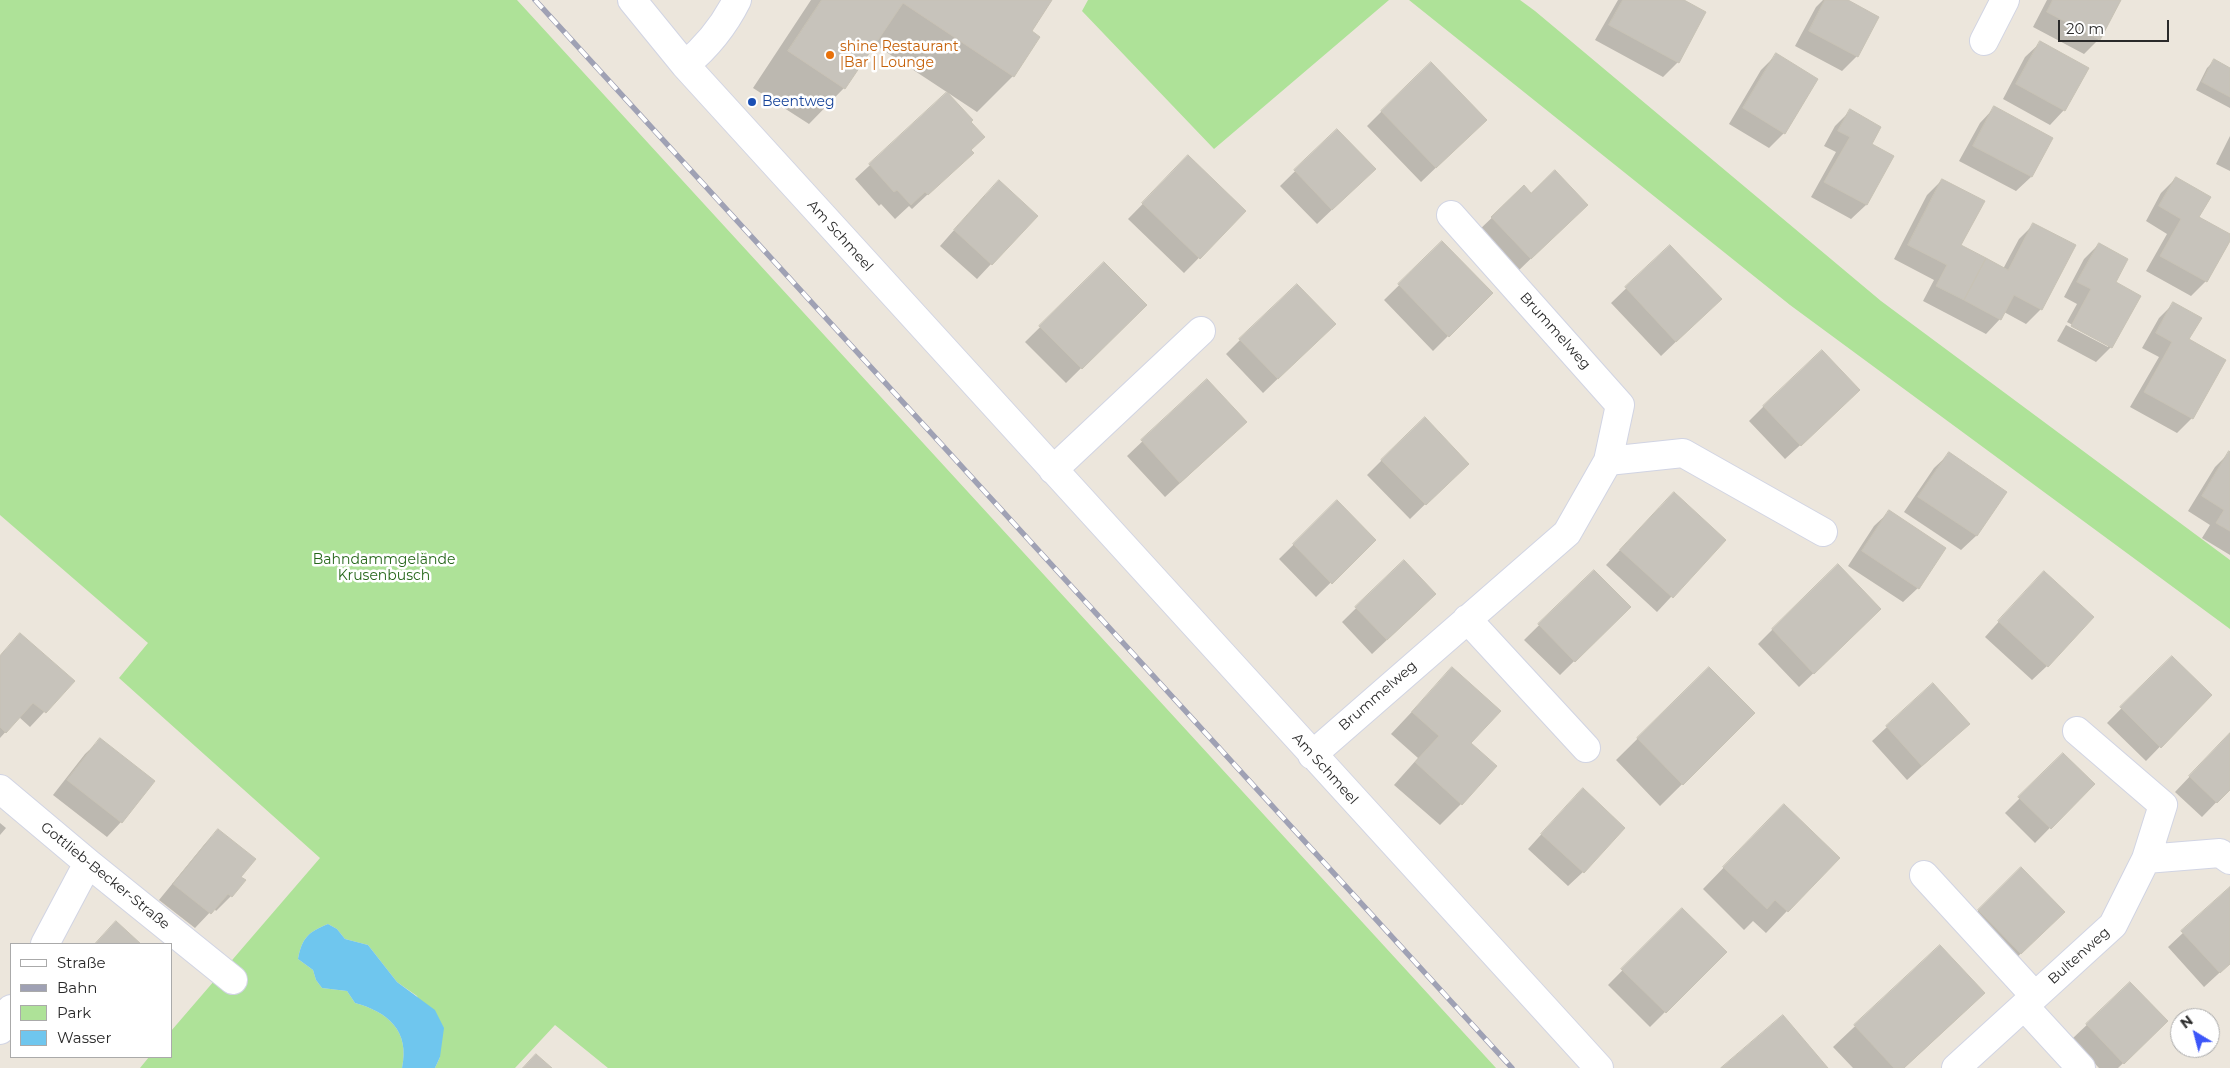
<!DOCTYPE html>
<html>
<head>
<meta charset="utf-8">
<style>
	body { margin:0 }
	#map { position:relative; width:2230px; height:1068px; overflow:hidden; background:#ece6dc; font-family:Montserrat,sans-serif }
	canvas { display:block }
	.legend { position:absolute; left:10px; top:943px; width:162px; height:115px; box-sizing:border-box; background:#fff; border:1px solid #aaa; margin:0; padding:6px 9px; list-style:none; font-size:15px; color:#2a2a2a }
	.legend li { display:flex; align-items:center; gap:10px; height:25px }
	.legend b { width:25px; border:1px solid #aaa }
	.north { position:absolute; left:2170px; top:1008px; width:50px; height:50px; box-sizing:border-box; background:#fff; border:1px solid #aaa; border-radius:50%; rotate:323deg; font-size:14px; font-weight:700; line-height:20px; text-align:center; color:#2a2a2a }
	.north::after { content:''; display:block; margin:auto; width:18px; height:22px; background:#3c56f9; clip-path:polygon(50% 0,100% 100%,50% 72%,0 100%) }
	.scale { position:absolute; left:2058px; top:20px; width:111px; height:22px; box-sizing:border-box; border:2px solid #2a2a2a; border-top:0; padding-left:6px; font-size:15px; line-height:18px; white-space:nowrap; color:#2a2a2a; -webkit-text-stroke:4px #fff; paint-order:stroke }
</style>
</head>
<body>
<div id="map">
<canvas width="2230" height="1068"></canvas>
<ul class="legend">
<li><b style="height:6px;background:#fff"></b>Straße</li>
<li><b style="height:6px;background:#9fa1b4"></b>Bahn</li>
<li><b style="height:14px;background:#aee298"></b>Park</li>
<li><b style="height:14px;background:#6fc6ee"></b>Wasser</li>
</ul>
<div class="north">N</div>
<div class="scale">20 m</div>
</div>
<script>
const ctx = document.querySelector('canvas').getContext('2d');
ctx.lineJoin = 'round';
function paint(path, color) {
  ctx.fillStyle = color;
  ctx.fill(path, 'evenodd');
}
function trace(path, color, width, dash) {
  ctx.strokeStyle = color;
  ctx.lineWidth = width;
  ctx.lineCap = dash ? 'butt' : 'round';
  ctx.setLineDash(dash || []);
  ctx.stroke(path);
}
function write(font, color, halo, rows, align = 'center') {
  ctx.font = font + ' Montserrat,sans-serif';
  ctx.lineWidth = 5;
  ctx.setLineDash([]);
  ctx.textBaseline = 'middle';
  ctx.strokeStyle = halo;
  ctx.fillStyle = color;
  for (const [text, x, y, turn = 0] of rows) {
    ctx.save();
    ctx.translate(x, y);
    ctx.rotate((+turn || 0) * Math.PI / 180);
    ctx.textAlign = isNaN(turn) ? turn : align;
    if (halo) ctx.strokeText(text, 0, 0);
    ctx.fillText(text, 0, 0);
    ctx.restore();
  }
}
paint(new Path2D(`
	M0,0H517L1496,1068H608L555,1025L515,1068H435L440,1057L417,996L397,982L368,945L345,939L337,929L328,924C308,932 302,938 298,959L313,970L316,980L322,988L347,991L355,1003C388,1012 410,1031 402,1068H140L149,1057H171V1031L320,858L119,678L148,643L0,515Z
	M1088,0H1389L1214,149L1082,11Z
	M1409,0H1520L1535,11L1881,301L2230,560V629L1790,305Z`), '#aee298');
paint(new Path2D(`
	M328,924L337,929L345,939L368,945L397,982L435,1010L444,1028L440,1057L435,1068H402C410,1031 388,1012 355,1003L347,991L322,988L316,980L313,970L298,959C302,938 308,932 328,924Z`), '#6fc6ee');
paint(new Path2D(`
	M811,0H1050L1030,31L1013,76L977,112L874,44L844,88L809,124L753,88Z
	M1618,0H1681L1705,13L1678,62L1663,77L1595,40Z
	M1823,0H1845L1878,18L1857,56L1842,71L1795,46L1816,7Z
	M2047,0H2119L2099,39L2084,54L2033,27Z
	M2040,43L2064,110L2050,125L2003,99L2025,57Z
	M1776,55L1784,133L1769,148L1729,124L1761,70Z
	M2214,61L2230,69V108L2196,90L2207,68Z
	M947,94L969,150L972,153L912,209L909,206L895,219L881,204L879,206L855,179Z
	M1994,108L2051,138L2031,177L2016,191L1959,161L1980,123Z
	M1382,111L1470,135L1421,182L1367,126Z
	M1850,111L1870,144L1893,156L1866,205L1851,219L1811,197L1836,152L1824,146L1835,126Z
	M1337,130L1359,184L1317,224L1280,186Z
	M2230,136V171L2216,164Z
	M1174,172L1245,211L1184,273L1128,219Z
	M2176,178L2198,217L2230,235L2206,281L2191,296L2146,271L2167,234L2146,221L2161,193Z
	M1942,180L1960,246L2003,269L2019,239L2034,224L2074,245L2041,309L2026,324L2004,312L2000,319L1986,334L1923,301L1934,280L1894,259L1927,195Z
	M1524,187L1531,195L1572,219L1516,273L1477,232Z
	M984,196L1036,216L977,279L940,246Z
	M1442,243L1491,293L1433,351L1384,300Z
	M2099,244L2114,283L2111,347L2096,362L2057,341L2066,325L2108,347V344L2067,322L2077,304L2064,297L2084,259Z
	M1670,246L1705,314L1661,356L1611,303Z
	M1104,264L1145,305L1066,383L1025,342Z
	M2173,304L2188,340L2224,361L2192,418L2177,433L2130,407L2159,357L2142,348L2159,318Z
	M1320,338L1263,393L1226,354L1240,340Z
	M1207,380L1231,436L1165,497L1127,456Z
	M1844,405L1785,459L1749,421L1764,406Z
	M2229,453H2230V555L2202,538L2210,525L2188,511L2215,467Z
	M1949,454L2006,492L1976,536L1961,550L1904,512L1934,468Z
	M1382,460L1452,478L1410,519L1367,475Z
	M1337,502L1374,540L1316,597L1279,559Z
	M1659,508L1724,540L1657,612L1606,565Z
	M1889,512L1918,588L1903,602L1848,566L1874,526Z
	M1404,561L1420,609L1372,654L1342,622Z
	M1594,571L1629,607L1560,675L1524,640Z
	M2030,587L2047,666L2032,680L1985,637Z
	M1865,624L1799,687L1758,644L1773,629Z
	M6,649L73,681L30,727L19,717L0,738V656Z
	M2172,657L2210,695L2146,761L2107,723Z
	M1709,668L1754,713L1660,806L1616,760Z
	M1452,669L1469,743L1461,804L1440,825L1394,785L1418,758L1391,734Z
	M1887,727L1953,738L1907,780L1872,741Z
	M2230,734V788L2202,817L2175,792Z
	M100,740L121,822L107,837L53,795L85,754Z
	M2063,755L2093,784L2035,843L2005,813Z
	M1568,805L1583,872L1568,886L1528,849Z
	M0,823L6,828L0,835Z
	M1763,827L1787,911L1766,933L1753,921L1744,930L1703,889Z
	M218,830L240,877L231,896L216,911L214,908L195,928L159,900L204,845Z
	M2021,869L2049,926L2006,968L1964,925Z
	M2230,889V963L2204,987L2168,947Z
	M1682,910L1725,952L1650,1027L1608,985Z
	M1940,946L1962,1014L1904,1068H1853L1833,1047Z
	M2130,984L2152,1036L2118,1068H2099L2072,1039Z`), '#0003');
const building = new Path2D(`
	M822,0H1052L1032,31L1040,37L1014,77L903,3L845,89L788,51Z
	M1623,0H1684L1706,12L1679,63L1609,25Z
	M1825,0H1848L1879,17L1858,57L1809,31Z
	M2053,0H2121L2100,40L2047,12Z
	M2040,41L2089,68L2065,111L2016,84Z
	M1776,53L1818,79L1785,134L1743,108Z
	M2214,59L2230,68V97L2202,82Z
	M1431,62L1487,120L1436,168L1381,111Z
	M947,92L973,120L971,122L985,137L971,150L974,153L928,195L925,192L911,205L897,190L894,192L869,164Z
	M1994,106L2053,138L2032,177L1973,146Z
	M1850,109L1881,127L1872,144L1894,156L1867,205L1824,182L1850,137L1838,131Z
	M1337,129L1376,169L1332,210L1294,170Z
	M1188,155L1246,211L1200,259L1142,203Z
	M1555,170L1588,205L1531,259L1491,217L1524,185L1531,193Z
	M2176,177L2211,197L2199,217L2230,234V241L2207,282L2160,256L2181,219L2159,206Z
	M1942,179L1985,201L1961,245L1986,258L1964,300L1936,286L1947,265L1908,245Z
	M999,180L1038,216L992,265L954,230Z
	M2033,223L2076,245L2042,310L2014,295L2001,320L1964,300L1986,258L2008,270Z
	M1442,241L1493,293L1449,337L1398,284Z
	M2099,243L2128,259L2116,282L2141,296L2112,348L2071,326L2091,289L2077,282Z
	M1670,245L1722,299L1676,342L1625,287Z
	M1104,262L1147,305L1082,369L1039,326Z
	M1297,284L1336,324L1278,379L1239,339Z
	M2173,302L2202,318L2189,339L2226,360L2193,419L2144,392L2172,342L2156,333Z
	M1822,350L1860,390L1801,446L1763,406Z
	M1207,379L1247,422L1180,483L1141,440Z
	M1425,417L1469,464L1426,505L1381,460Z
	M2229,451L2230,452V531L2216,523L2224,510L2202,496Z
	M1949,452L2007,492L1977,536L1918,497Z
	M1674,492L1726,540L1673,598L1620,550Z
	M1337,500L1376,540L1332,584L1293,544Z
	M1889,510L1946,548L1919,589L1862,551Z
	M1404,560L1436,594L1387,640L1355,607Z
	M1838,564L1881,609L1814,674L1772,629Z
	M1594,570L1631,607L1575,662L1538,624Z
	M2044,571L2094,617L2048,667L1998,621Z
	M20,633L75,681L46,713L33,703L6,733L0,727V656Z
	M2172,656L2212,695L2161,748L2120,707Z
	M1452,667L1501,711L1471,743L1497,766L1462,805L1415,762L1439,736L1412,712Z
	M1709,667L1755,713L1683,785L1637,738Z
	M1933,683L1970,724L1922,766L1886,726Z
	M2230,733V790L2217,803L2189,776Z
	M100,738L155,781L122,823L67,780Z
	M2063,753L2095,784L2051,829L2018,797Z
	M1583,788L1625,828L1584,873L1541,834Z
	M1784,804L1840,858L1788,912L1775,900L1767,909L1723,867Z
	M218,829L256,859L241,877L246,880L232,897L228,894L211,914L173,884Z
	M2021,867L2065,912L2021,954L1978,910Z
	M2230,887V964L2220,973L2181,931Z
	M1682,908L1727,952L1666,1013L1621,969Z
	M116,921L141,944H95Z
	M1940,945L1985,993L1904,1068H1894L1854,1025Z
	M2130,982L2168,1021L2124,1064L2086,1024Z
	M1783,1015L1828,1068H1721Z
	M536,1054L552,1068H523Z`);
paint(building, '#c7c3bb');
trace(building, '#c7c2b5', 1);
const minor = new Path2D(`
	M632,0L685,65L1599,1068
	M1984,41L2005,0
	M685,65C707,47 724,26 737,0
	M1608,461L1683,453L1823,532
	M1053,470L1201,331
	M1467,619L1586,748
	M1312,755L1567,533L1608,461L1620,405L1451,215
	M0,789L88,863L233,980
	M2146,859L2220,853L2230,860
	M1924,875L2035,996
	M45,944L88,863
	M2024,1006L2081,1068
	M0,1030L11,1009
	M1956,1068L2113,925L2146,859L2163,805L2077,731`);
trace(minor, '#d1d4e3', 30);
trace(minor, '#fff', 28);
const rail = new Path2D(`
	M535,0L1512,1068`);
trace(rail, '#9fa1b4', 5.5);
trace(rail, '#fff', 4, [11]);
for (const [x, y, r, color] of [
	[830,55,5,"#e8710a"],
	[752,102,5,"#1a4fb4"]
]) {
  const dot = new Path2D();
  dot.arc(x, y, r, 0, 2 * Math.PI);
  ctx.fillStyle = color;
  ctx.fill(dot);
  trace(dot, '#fff', 2);
}
write('14px', '#c56008', '#fff', [
	["shine Restaurant",840,47],
	["|Bar | Lounge",840,63]
], 'left');
write('14px', '#164399', '#fff', [
	["Beentweg",762,102]
], 'left');
write('14px', '#2a2a2a', '#fff', [
	["Am Schmeel",840,236,48],
	["Brummelweg",1555,331,48],
	["Brummelweg",1378,696,-41],
	["Am Schmeel",1325,769,48],
	["Gottlieb-Becker-Straße",105,876,39],
	["Bultenweg",2079,956,-42]
]);
write('14px', '#26671a', '#fff', [
	["Bahndammgelände",384,560],
	["Krusenbusch",384,576]
]);
</script>
</body>
</html>
